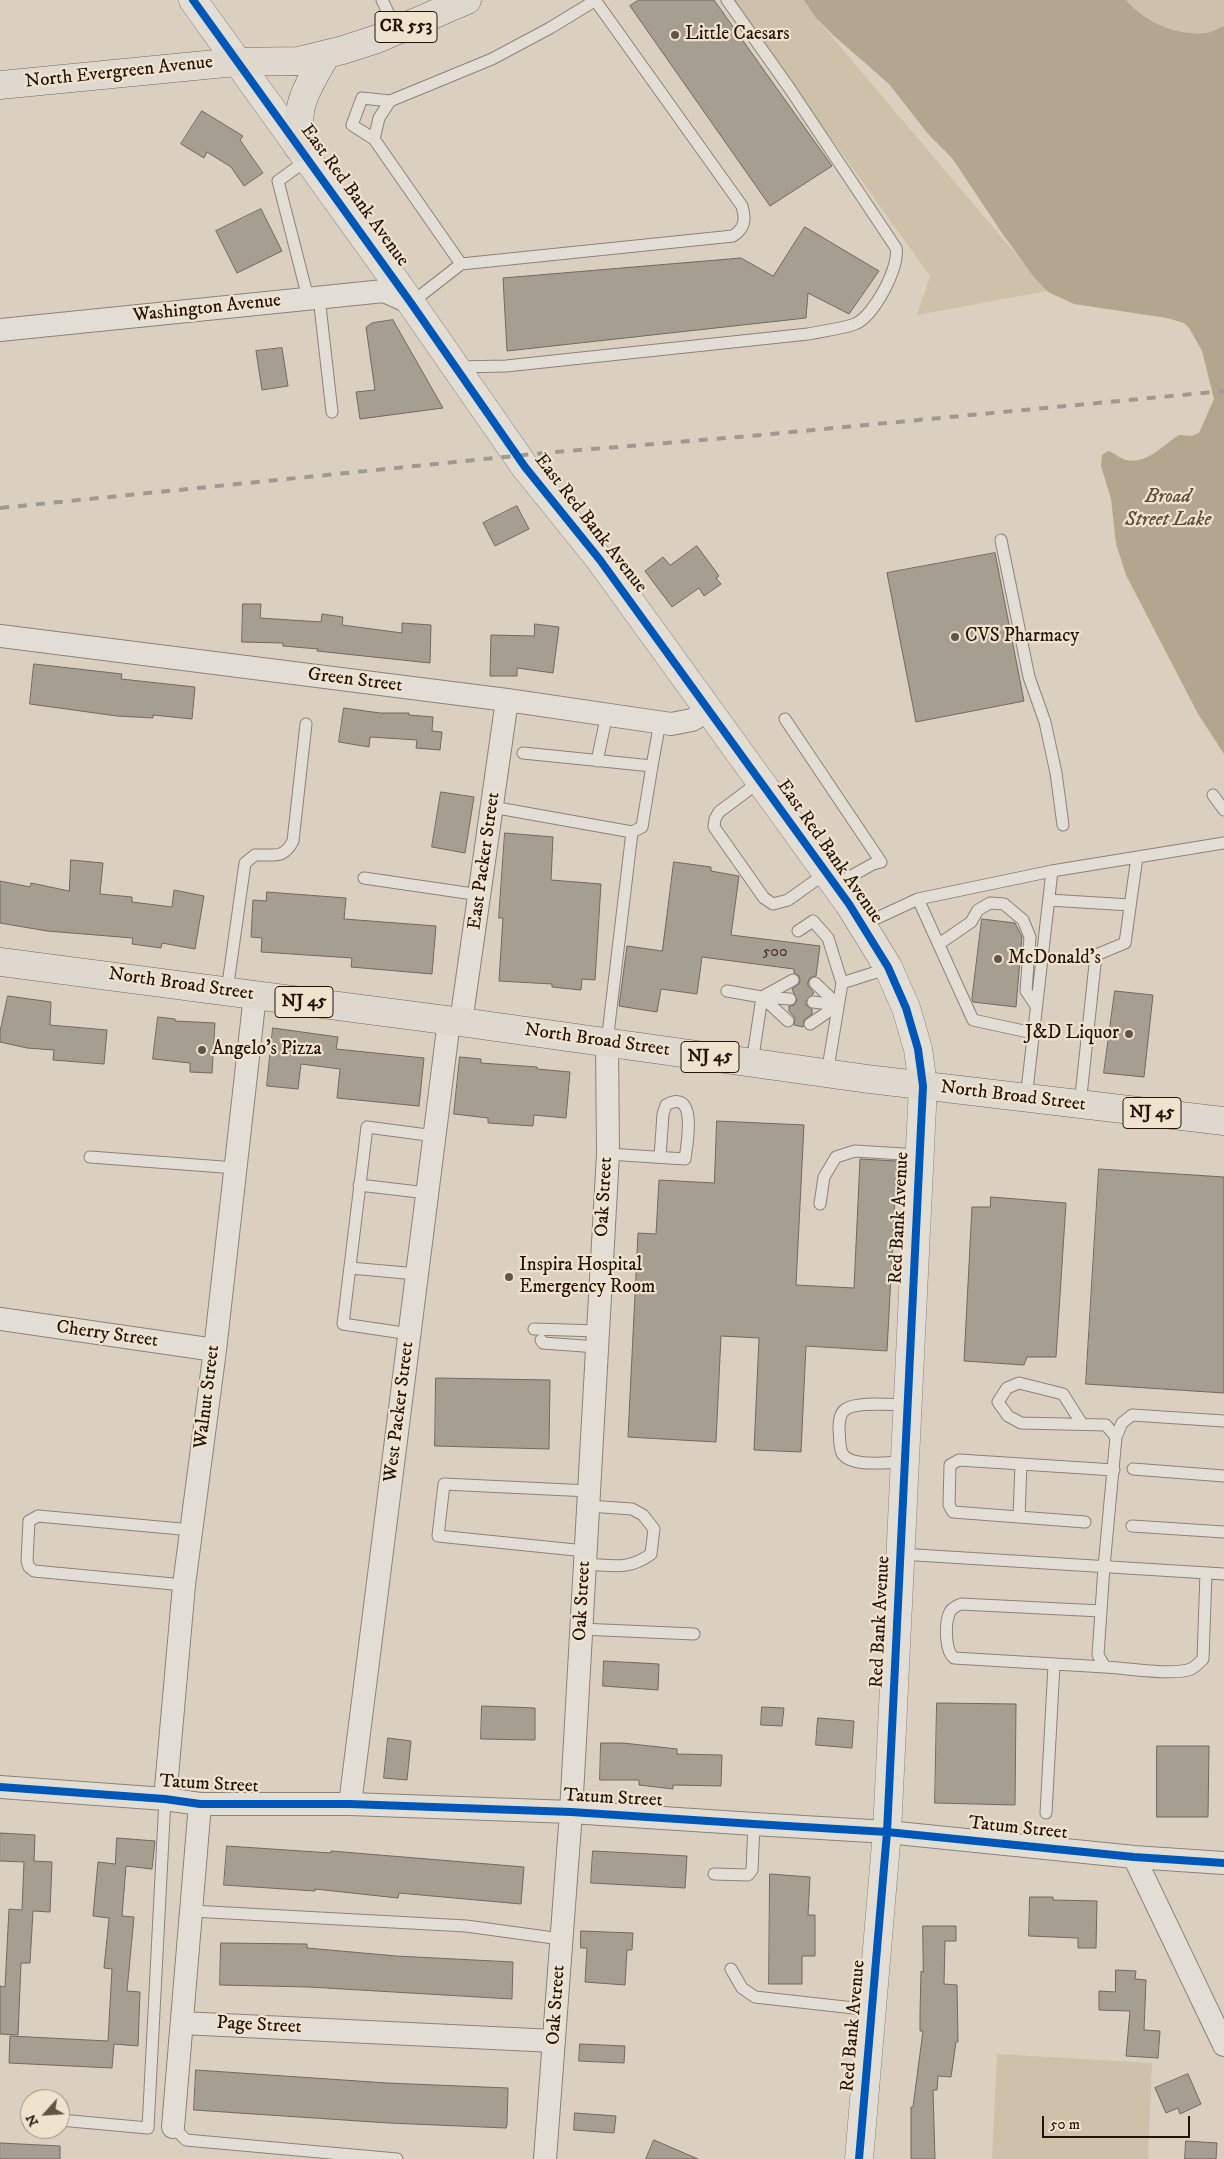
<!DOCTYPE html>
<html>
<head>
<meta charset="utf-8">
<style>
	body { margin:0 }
	#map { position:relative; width:1224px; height:2159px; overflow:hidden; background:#dbd0bf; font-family:"IM FELL DW Pica",serif }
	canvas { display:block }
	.north { position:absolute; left:20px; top:2089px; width:50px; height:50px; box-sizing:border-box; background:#efe3ce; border:1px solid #9e8f7f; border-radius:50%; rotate:244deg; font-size:14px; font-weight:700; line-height:20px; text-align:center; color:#241108 }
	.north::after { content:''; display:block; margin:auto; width:18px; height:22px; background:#645448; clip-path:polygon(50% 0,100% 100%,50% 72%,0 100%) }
	.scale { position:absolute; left:1042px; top:2116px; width:148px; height:22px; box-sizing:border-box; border:2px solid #241108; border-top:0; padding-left:6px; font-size:15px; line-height:18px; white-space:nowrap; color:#241108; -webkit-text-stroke:4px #efe3ce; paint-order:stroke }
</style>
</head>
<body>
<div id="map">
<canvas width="1224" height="2159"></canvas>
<div class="north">N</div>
<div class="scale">50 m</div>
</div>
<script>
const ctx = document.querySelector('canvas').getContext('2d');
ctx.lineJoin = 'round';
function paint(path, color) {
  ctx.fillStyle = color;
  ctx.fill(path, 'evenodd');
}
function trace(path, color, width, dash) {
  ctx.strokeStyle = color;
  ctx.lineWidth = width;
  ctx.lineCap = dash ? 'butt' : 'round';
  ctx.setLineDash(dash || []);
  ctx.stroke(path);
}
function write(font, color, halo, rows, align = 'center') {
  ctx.font = font + ' "IM FELL DW Pica",serif';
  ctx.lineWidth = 4.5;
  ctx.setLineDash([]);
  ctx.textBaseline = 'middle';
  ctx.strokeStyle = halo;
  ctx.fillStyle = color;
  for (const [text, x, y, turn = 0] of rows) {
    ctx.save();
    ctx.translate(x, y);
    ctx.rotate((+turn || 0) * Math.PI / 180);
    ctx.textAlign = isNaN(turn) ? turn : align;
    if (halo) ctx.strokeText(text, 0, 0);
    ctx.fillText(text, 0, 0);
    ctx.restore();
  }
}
paint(new Path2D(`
	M732,0H809L816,18L1047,291L917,315L930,276Z
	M1126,0H1224V26C1218,28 1212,32 1206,33C1176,36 1145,22 1126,0Z
	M997,2054L1152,2063L1148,2159H992Z`), '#cfc0a9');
paint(new Path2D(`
	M804,0H1126C1145,22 1176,36 1206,33C1212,32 1218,28 1224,26V754L1198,714L1126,575L1116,544L1111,499L1101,466L1102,455L1108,451C1115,453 1119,458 1126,460C1147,465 1164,444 1179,435L1191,436L1199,433L1214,399L1202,351L1189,328L1184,323L1167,318L1074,304L1048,292L1033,276L1004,236L952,158L928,134L889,84L833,35L816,18Z`), '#b4a58f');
const building = new Path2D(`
	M639,0H714L832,166L770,206L630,6Z
	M202,111L243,136L240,140L263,173L244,186L231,167L207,152L204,158L181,144Z
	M261,209L282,251L237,273L216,231Z
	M805,227L879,271L849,314L808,293L806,318L507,351L503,278L741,258L773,276Z
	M393,320L443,408L360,419L356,392L375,390L366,327L372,323Z
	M282,348L288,386L262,390L256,351Z
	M517,506L529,529L495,546L483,523Z
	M697,546L719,576L716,578L721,584L704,596L699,588L672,607L645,571L663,557L670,565Z
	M995,553L1024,701L916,722L887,573Z
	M243,604H261L260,618L321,622L322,614L343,617L342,625L402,633V623L431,625L430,663L317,651L318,649L283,646V643L242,642Z
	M535,624L559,627L553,673L517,668V676H490L491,635L534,636Z
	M34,664L122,674L121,679L195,687L192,719L153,715V718L117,716L30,704Z
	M344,708L380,713H409V715L433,717L432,731L442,732L440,750L416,748L417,740L370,737L369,747L339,742Z
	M441,792L474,797L465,853L432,847Z
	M505,833L553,837L551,880L601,884L595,980L582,979L581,990L552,987V984L499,981L503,918H499Z
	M71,860L103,863L100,894L132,897V902L172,907L174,890L204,896L195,949L162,943L161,948L132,944L133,938L47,931L0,923V881L30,887L31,883L69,891Z
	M674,862L711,867V871L739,876L731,935L820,946L816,976L810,978L808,982V986L814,993L806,1001V1005L812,1009V1014L804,1020L803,1027L794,1025L795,1018L789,1011V1006L794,1005L797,1000L792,989L799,984L800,981L799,976L794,973V969L702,957L697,994L661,989L657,1012L619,1006L627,946L662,951Z
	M267,892L346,898L344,919L436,926L432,974L351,967L352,958L261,952L262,938L251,937L253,900L266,901Z
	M982,919L1015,923L1022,937L1016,1007L973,1002L972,999Z
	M1115,991L1153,995L1144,1077L1104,1073Z
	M8,996L51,1002L50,1025L107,1030L104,1064L53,1060L54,1050L27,1048L0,1042V1032Z
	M158,1017L175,1019V1021L215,1023L212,1073L190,1072V1063L153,1059Z
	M273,1028L338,1037L336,1049L424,1058L419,1106L337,1098L340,1069L301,1064L298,1089L267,1086Z
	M460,1057L481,1059V1063L537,1067V1069L570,1072L566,1118L534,1115L533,1126L488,1123V1118L454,1114Z
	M717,1121L804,1125L796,1285L854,1288L860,1159L897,1161L887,1351L806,1346L801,1452L754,1450L759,1338L721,1336L716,1442L628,1437L638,1233L656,1234L659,1180L714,1183Z
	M1099,1169L1224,1177V1393L1086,1384Z
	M991,1197L1066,1203L1056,1357H1027L1024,1365L964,1361L972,1207H990Z
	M436,1378L550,1380L549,1449L435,1446Z
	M604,1661L659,1664L658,1690L603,1686Z
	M937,1703L1016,1704L1015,1805L935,1803Z
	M482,1706L535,1708V1740L481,1739Z
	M762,1707L784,1708L782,1726L761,1725Z
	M818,1718L854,1721L852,1748L816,1745Z
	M388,1738L411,1741L407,1780L384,1778Z
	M601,1743H623L677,1749V1754L722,1755L721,1786L673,1785V1789L639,1785V1780H600Z
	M1157,1746H1209L1208,1817H1157Z
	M0,1833L35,1835L34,1861L52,1862L50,1912L33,1911L30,1963H21L18,2035L0,2034V1986L5,1987L9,1909L22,1910L24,1862L0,1861Z
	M117,1838L155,1841L152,1869L126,1866L122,1916L134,1917L127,1991L140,1992L138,2046L114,2044L112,2068L9,2063L10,2036L108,2041L112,1969L104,1968L109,1918L93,1916L98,1862L115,1864Z
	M227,1846L331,1853V1851L524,1867L521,1904L399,1893L398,1898L315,1889V1891L224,1885Z
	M593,1851L687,1856L685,1888L591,1883Z
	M770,1874L810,1877L808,1915H815V1956H802V1984H769Z
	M1030,1897H1053V1900L1097,1901L1096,1948H1078V1938L1029,1936Z
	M923,1926H956V1941H945L944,1984L957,1985L958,2042H956L951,2077L938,2076L937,2090H933L935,2159H911V2107H913L923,2031H920V2014L921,1971L923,1972Z
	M581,1931L633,1933L632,1950H627L625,1985L585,1982L587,1948H581Z
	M221,1943L307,1944V1948L396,1956L513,1962L512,1999L309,1987L220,1985Z
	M1116,1970L1136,1971L1135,1979L1146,1980L1144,2030L1160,2031L1158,2058L1126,2056L1130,2011L1099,2010V1991L1115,1992Z
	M580,2044L625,2046L624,2063L579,2061Z
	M196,2070L387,2083L508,2088L507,2125L506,2128L389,2123L194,2110Z
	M1188,2074L1201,2104L1180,2114L1178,2108L1166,2113L1155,2088Z
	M575,2113L616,2116L614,2133L574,2130Z
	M654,2140L698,2159H646Z
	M1186,2141L1217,2143L1216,2159H1185Z
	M0,2143L60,2146V2159H0Z`);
paint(building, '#a79e92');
trace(building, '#71695f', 1);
const service = new Path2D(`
	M382,0L397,31
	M374,139L352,125L362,98L390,101
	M307,160L278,181L308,298
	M461,264L374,139L379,118L390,101L492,59L550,28L596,0
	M319,297L332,412
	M411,303L461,264L733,236C745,228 746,219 742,206L595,0
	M457,367L506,366L808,334C823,331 841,329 855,324C874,316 900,267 896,248L790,89L727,0
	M1001,540L1029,677L1045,722L1056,773L1063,825
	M785,719L881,862L873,864L835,885
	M523,753L652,766L642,827L632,832
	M597,761L607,714
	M652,766L660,722
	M759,782L719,812L715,819L714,827L764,898L773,904L788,900L826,873
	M1213,795L1224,810
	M492,807L632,832L607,1042
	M364,878L480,895
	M918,899L973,1020L1033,1033
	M1049,900L1130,905
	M862,925L918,899L1052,871L1224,843
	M798,931L813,921L828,938L842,983
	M939,944L971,922L978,910L990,903L1004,904L1023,920L1030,937L1026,991L1036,1006
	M815,983L838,1005
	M227,991L245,863L255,855C274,854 283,860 293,841L306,724
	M727,991L762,997L752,1063
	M762,997L793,980
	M762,997L788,1021
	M762,997L790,999
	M810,1024L838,1005L813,1002
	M827,1074L842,983L889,968
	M1026,1099L1052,871
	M1080,1105L1096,955L1125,943L1137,857
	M608,1154L685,1159C687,1144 698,1087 666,1105L663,1114L660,1157
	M90,1157L236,1168
	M359,1185L427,1193
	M820,1204L824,1177L836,1157L855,1151L919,1155
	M350,1268L417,1274
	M534,1329L598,1331
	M410,1334L343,1324L367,1127L435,1136
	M541,1340L543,1343L597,1347
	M1082,1424L1063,1394L1019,1383L1007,1388L998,1402L1008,1416L1021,1423L1106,1425L1116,1437L1104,1567L1098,1655L1105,1667C1125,1668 1173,1676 1191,1669C1195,1667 1199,1663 1203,1659L1206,1573
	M1116,1437L1122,1423L1132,1415L1224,1421
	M904,1462C889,1462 850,1468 842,1453C839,1446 840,1438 839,1430C839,1423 839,1413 846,1409C857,1401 893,1405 907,1405
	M1133,1469L1224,1476
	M1019,1517L1021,1464
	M1085,1522L953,1512L949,1505L950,1465L959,1460L1114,1470
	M1132,1526L1224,1532
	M585,1551L438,1536L444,1484L589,1491
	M900,1554L1224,1574
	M585,1564C612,1565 628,1571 651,1554L654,1529L643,1515L632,1509L588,1506
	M184,1585L34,1571L29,1567L27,1561L29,1521L38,1516L192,1530
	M1101,1611L961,1604C956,1606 950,1609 949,1614C945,1625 945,1651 954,1658L1105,1667
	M581,1629L694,1634
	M1046,1813L1054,1665
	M714,1874L748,1875L752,1870L754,1824
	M192,1911L466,1926L561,1939
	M731,1969L742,1988L755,1997L872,2010
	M29,2117H30
	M60,2120L148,2128L165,1799
	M173,2127L186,2140L397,2159`);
const minor = new Path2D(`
	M0,330L384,291L411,303
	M0,636L507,700L671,724L692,720L707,711
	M461,1022L507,700
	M0,1319L215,1350
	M0,1787L165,1799L200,1804H350L571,1812L754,1824L887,1832L1134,1857L1224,1863
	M165,1799L184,1585L215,1350L255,995
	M350,1804L449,1021
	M1134,1857L1224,2045
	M182,2023L554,2041
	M173,2127L200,1804
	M545,2159L571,1812L608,1154L607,1042`);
const tertiary = new Path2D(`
	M193,0L411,303L525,467L600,560L849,904L888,967L906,1008L918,1049L923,1086L887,1832L859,2159`);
const primary = new Path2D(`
	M0,85L236,62L298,61L343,50L377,39L467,0
	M298,147C297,102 304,93 326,55
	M0,962L461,1022L868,1079L1224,1121`);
trace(service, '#8b8278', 13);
trace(minor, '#8b8278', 24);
trace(tertiary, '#8b8278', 29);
trace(primary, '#71695f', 29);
trace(service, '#e3ded5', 11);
trace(minor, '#e3ded5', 22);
trace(tertiary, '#e3ded5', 28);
trace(primary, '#ded8ce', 28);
trace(new Path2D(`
	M0,508L544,453L750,436L1224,391`), '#9f9991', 4, [9, 9]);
trace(new Path2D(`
	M193,0L411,303L525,467L600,560L849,904L888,967L906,1008L918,1049L923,1086L887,1832L859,2159
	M0,1787L165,1799L200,1804H350L571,1812L754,1824L887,1832L1134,1857L1224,1863`), '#0057b8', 8);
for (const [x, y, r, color] of [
	[675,35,5,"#645448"],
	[955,637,5,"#645448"],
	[998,959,5,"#645448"],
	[1129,1034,5,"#645448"],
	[202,1050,5,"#645448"],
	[509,1277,5,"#645448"]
]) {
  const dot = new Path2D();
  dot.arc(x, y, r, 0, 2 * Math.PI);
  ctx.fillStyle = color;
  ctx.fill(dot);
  trace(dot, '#efe3ce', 2);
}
write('16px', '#45342a', null, [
	["500",775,953]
]);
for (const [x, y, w] of [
	[406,27,62],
	[304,1002,58],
	[710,1057,58],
	[1152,1113,58]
]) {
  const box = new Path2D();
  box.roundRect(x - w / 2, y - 15.5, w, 31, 4);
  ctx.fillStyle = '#efe3ce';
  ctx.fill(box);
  trace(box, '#241108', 1);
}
write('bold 18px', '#241108', null, [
	["CR 553",406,27],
	["NJ 45",304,1002],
	["NJ 45",710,1057],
	["NJ 45",1152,1113]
]);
write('19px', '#241108', '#efe3ce', [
	["Little Caesars",685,35],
	["CVS Pharmacy",965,637],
	["McDonald's",1008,959],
	["J&D Liquor",1119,1034,"right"],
	["Angelo's Pizza",212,1050],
	["Inspira Hospital",519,1266],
	["Emergency Room",519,1288]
], 'left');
write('19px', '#241108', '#efe3ce', [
	["North Evergreen Avenue",119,73,-6],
	["East Red Bank Avenue",354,196,54],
	["Washington Avenue",207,309,-6],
	["East Red Bank Avenue",590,524,52],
	["Green Street",355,681,7],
	["East Red Bank Avenue",829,852,55],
	["East Packer Street",485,861,-82],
	["North Broad Street",181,985,8],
	["North Broad Street",597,1041,8],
	["North Broad Street",1013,1097,7],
	["Oak Street",605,1197,-87],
	["Red Bank Avenue",900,1218,-87],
	["Cherry Street",107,1335,8],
	["Walnut Street",208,1397,-83],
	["West Packer Street",400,1412,-83],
	["Oak Street",583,1601,-87],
	["Red Bank Avenue",881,1622,-87],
	["Tatum Street",209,1785,3],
	["Tatum Street",613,1799,3],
	["Tatum Street",1018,1829,6],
	["Oak Street",557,2005,-86],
	["Page Street",259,2026,3],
	["Red Bank Avenue",854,2026,-85]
]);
write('italic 20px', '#5e4b3b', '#efe3ce', [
	["Broad",1168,498],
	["Street Lake",1168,521]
]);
</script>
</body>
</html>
